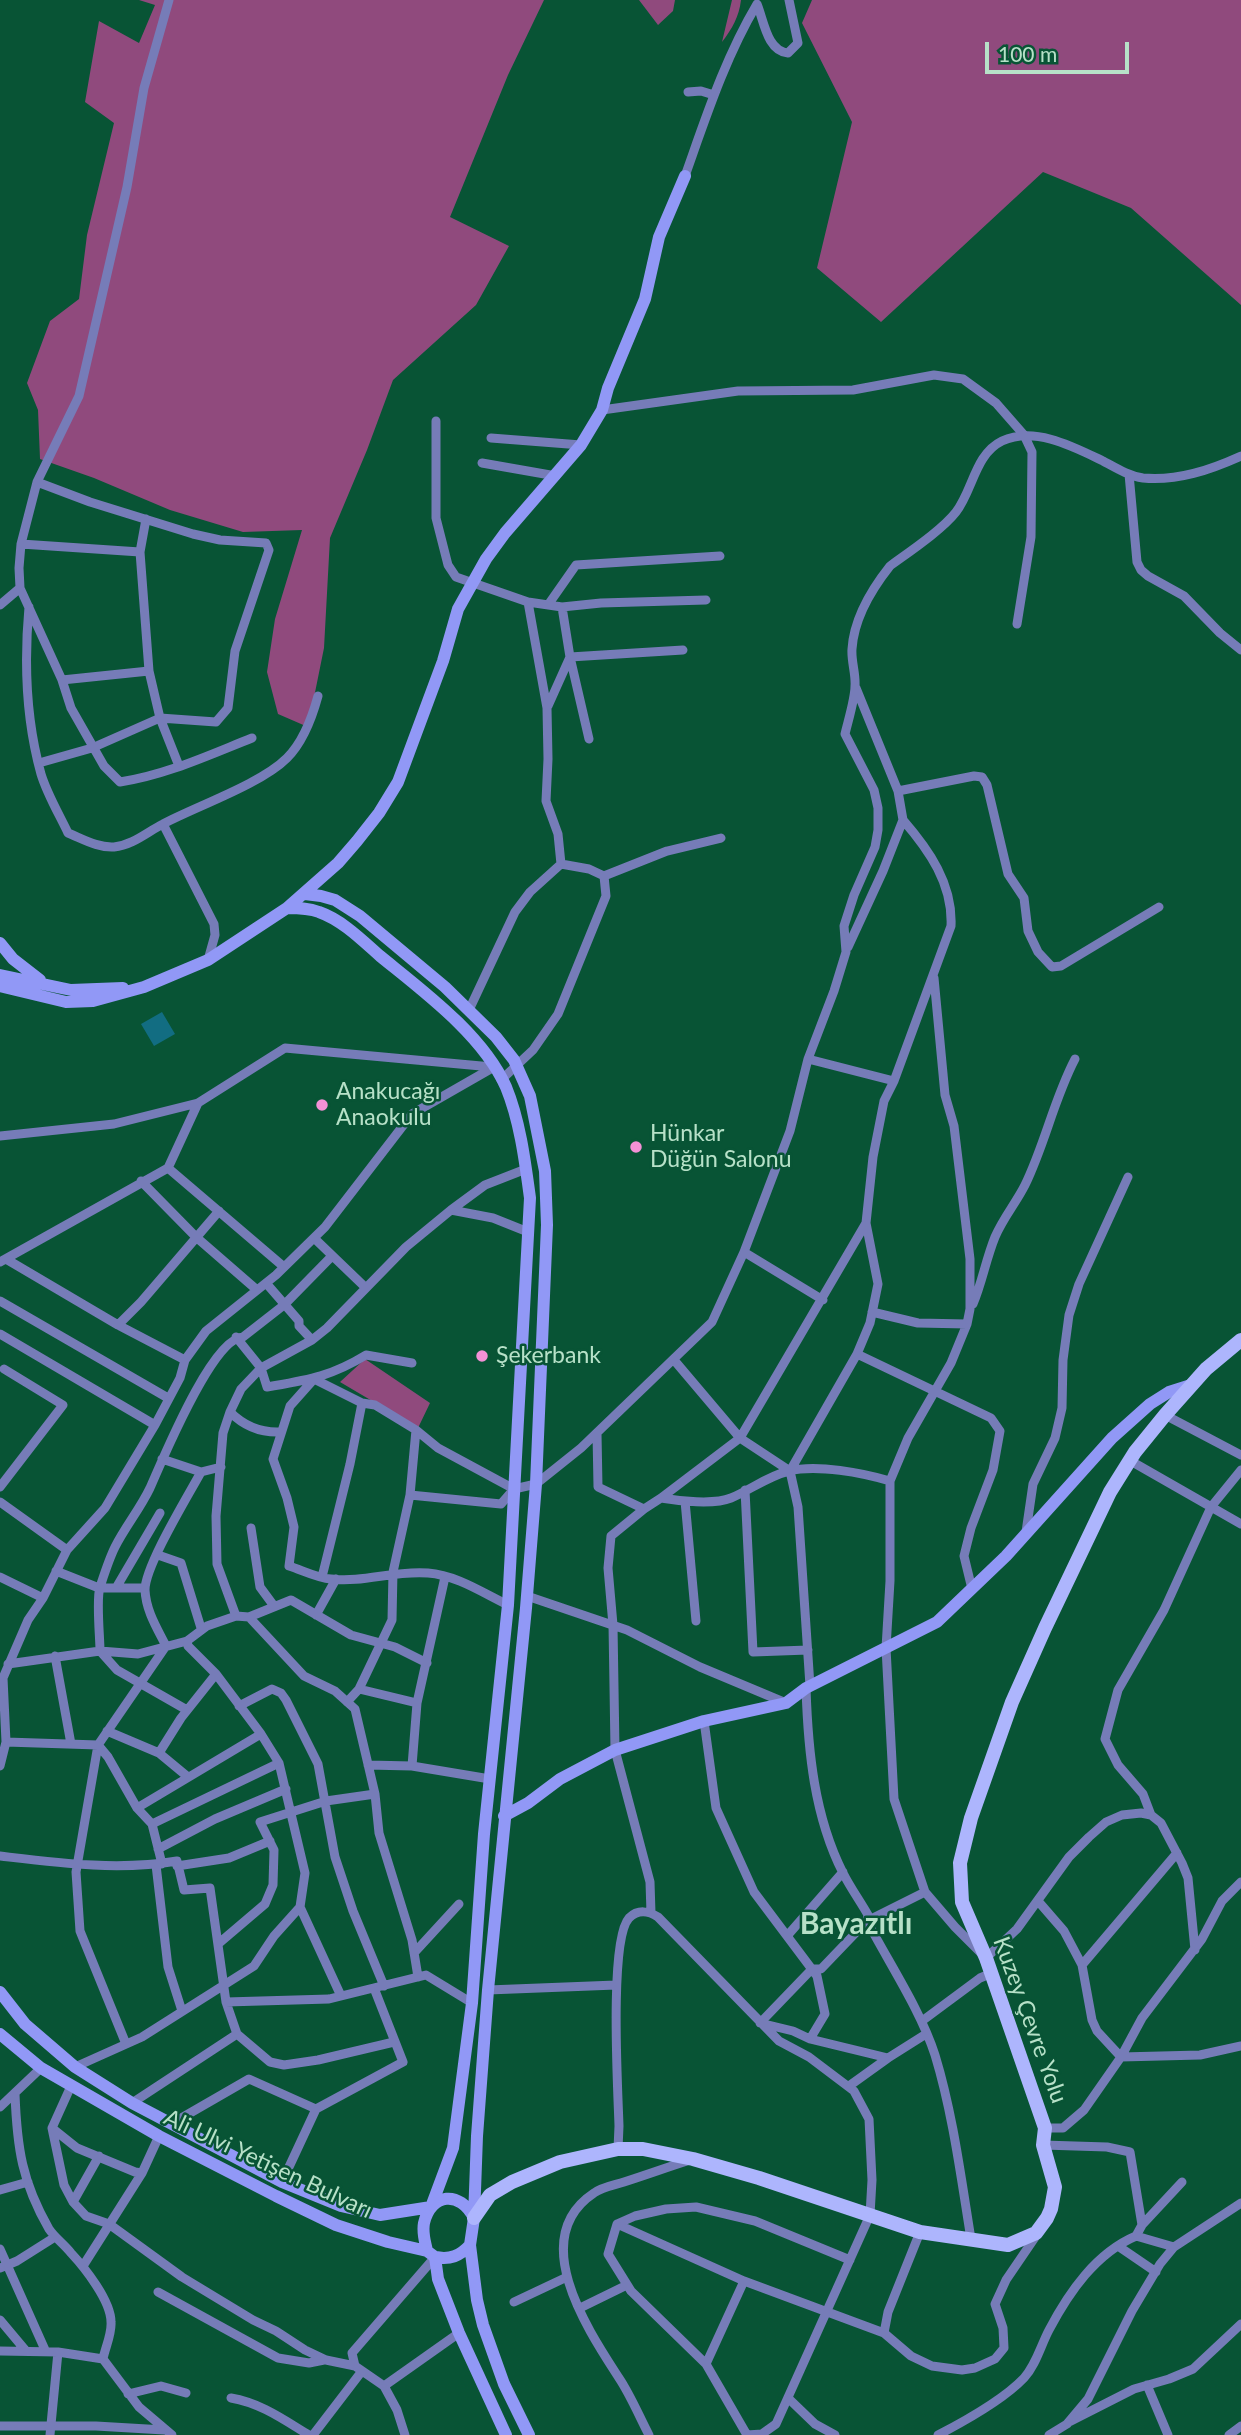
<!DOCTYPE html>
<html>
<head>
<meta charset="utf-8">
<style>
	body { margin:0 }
	#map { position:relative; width:1241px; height:2435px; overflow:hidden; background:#085435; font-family:Lato,sans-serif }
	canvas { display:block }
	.scale { position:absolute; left:985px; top:42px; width:144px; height:32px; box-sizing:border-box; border:4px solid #b7e1c8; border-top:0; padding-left:9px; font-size:21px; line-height:24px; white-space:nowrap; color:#b7e1c8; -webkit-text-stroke:5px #085435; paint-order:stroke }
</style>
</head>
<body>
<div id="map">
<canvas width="1241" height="2435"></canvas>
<div class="scale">100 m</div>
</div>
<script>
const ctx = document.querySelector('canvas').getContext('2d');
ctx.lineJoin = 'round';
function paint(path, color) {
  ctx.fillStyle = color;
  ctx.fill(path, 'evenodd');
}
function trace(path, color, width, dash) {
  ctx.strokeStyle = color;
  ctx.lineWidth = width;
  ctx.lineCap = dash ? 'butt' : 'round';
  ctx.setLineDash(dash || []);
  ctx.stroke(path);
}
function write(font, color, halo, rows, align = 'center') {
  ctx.font = font + ' Lato,sans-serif';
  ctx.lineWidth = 5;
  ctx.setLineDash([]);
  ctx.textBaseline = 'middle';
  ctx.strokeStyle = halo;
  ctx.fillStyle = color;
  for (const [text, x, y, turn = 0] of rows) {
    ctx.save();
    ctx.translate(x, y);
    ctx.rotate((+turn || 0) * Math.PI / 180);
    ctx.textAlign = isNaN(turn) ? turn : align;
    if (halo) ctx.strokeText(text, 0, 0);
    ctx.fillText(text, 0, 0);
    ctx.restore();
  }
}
paint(new Path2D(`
	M139,0H544L508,75L450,217L509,246L476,305L393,380L367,450L330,538L324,648L308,727L278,714L267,672L275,619L302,530L243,532L170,510L94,478L40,459L38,410L27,383L50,321L79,299L87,235L114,123L85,102L99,21L139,43L155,5Z
	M639,0H675L673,11L658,25Z
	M732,0H741C739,17 732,29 722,42Z
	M812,0H1241V305L1131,208L1043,172L881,322L817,268L852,122L802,23Z
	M365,1359L430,1403L418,1428L340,1382Z`), '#904a7d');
paint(new Path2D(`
	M162,1012L175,1034L154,1046L141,1024Z`), '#126d82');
trace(new Path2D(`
	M169,0L144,88L127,187L79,396L37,482L21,544L19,568L20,588L62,680L71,708L104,766L120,782C166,775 209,755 252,738
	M688,92L701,91L714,95
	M685,176C706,117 725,58 757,4C764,21 767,51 788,53L798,43L789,0
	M602,410L738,391L853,390L934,375L963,379L996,403L1024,435L1032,452L1031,537L1017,624
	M436,421V518L448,565L456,577L528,602L562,607L601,603L706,600
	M491,438L581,445
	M482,463L556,476
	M1129,474L1137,562L1141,570L1148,576L1184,596L1220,633L1241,650
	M37,482L90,502L193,534L220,540L266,543L269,550L235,651L228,708L216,722L160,718L92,748L39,763
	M146,519L140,552L149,671L160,718L179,766
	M21,544L140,552
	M0,605L20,588
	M548,605L576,565L720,556
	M29,607C24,662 26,720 41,774C47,794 59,814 68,833C83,839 98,848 114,847C133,845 147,832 163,824C197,806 261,784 287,758C303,742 312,718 318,696
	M562,607L570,657L589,739
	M62,680L149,671
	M548,706L570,657L683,650
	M898,791L974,776L982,777L987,785L1008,874L1024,898L1028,931L1038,952L1052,967L1061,966L1159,907
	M163,824L214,924L215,935L208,960
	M561,864L589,869L604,876L667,851L721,838
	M848,947L883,871L903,820L898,791L856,688
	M934,978L945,1095L954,1126L970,1259V1309L967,1324L951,1363L908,1438L890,1481V1581L886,1648L894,1799L925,1892L955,1927L986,1958L1017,1929L1069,1857L1089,1837L1106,1822L1122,1815L1141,1813L1151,1815L1161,1823L1182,1863L1188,1878L1195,1950
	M469,1010L515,912L530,892L561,864L558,834L546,801L548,759L547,708L528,602
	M808,1059L894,1081
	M501,1080L533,1050L558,1014L606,896L604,876
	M0,1136L114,1124L198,1103L285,1048L492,1067
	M168,1168L284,1267
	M141,1181L196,1237L257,1290
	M451,1210L485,1185L526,1169
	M314,1238L366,1288
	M744,1252L823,1300
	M6,1259L118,1325L185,1360
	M0,1262L168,1168L198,1103
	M266,1283L299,1321V1326L312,1340
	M0,1301L168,1398
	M973,1304C982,1283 986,1259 995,1237C1003,1218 1016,1203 1025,1185C1045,1144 1054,1099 1075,1059
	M872,1312L918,1323L967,1324
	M118,1325L141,1302L219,1211
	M0,1334L155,1425
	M236,1337L261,1368L267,1387C307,1380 330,1377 366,1355L412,1363
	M857,1354L991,1418L1000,1431L993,1470L971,1528L964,1556L972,1589
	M674,1360L740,1438L790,1471
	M230,1412C244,1426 262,1433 281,1432
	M1165,1415L1241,1455
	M597,1433L598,1487L644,1509
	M162,1459L201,1472L221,1467
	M1129,1460L1241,1524
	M0,1487L63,1405L4,1369
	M745,1490L753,1652L808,1650
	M410,1495L501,1504L514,1489L536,1484L581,1448L712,1322L744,1252L790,1131L808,1059L834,991L846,952L844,926L854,895L875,847L878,830V808L874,790L845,734C848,721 855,699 855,686C856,674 851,661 852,649C854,618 871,590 890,566C909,552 942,530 956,512C973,490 975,454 1002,441C1035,426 1074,447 1103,461C1116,468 1129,476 1143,478C1178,481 1210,470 1241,456
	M661,1498C679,1501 714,1505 731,1498C750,1490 768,1476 789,1471C817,1464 863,1473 890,1481
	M685,1501L696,1621
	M0,1502L67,1550
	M251,1528L260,1587L274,1606
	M1026,1532L1033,1484L1055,1438L1062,1408L1063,1360L1069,1315L1079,1284L1128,1177
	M158,1555L181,1563L201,1628
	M56,1571L99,1588H145
	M0,1577L43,1598
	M322,1577L350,1464L362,1403
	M116,1588L160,1513
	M527,1596L627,1630L700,1667L786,1703
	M508,1605C483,1593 456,1575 428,1573C395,1570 363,1583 331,1579C317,1578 302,1570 289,1566L294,1527L287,1498L273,1459L290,1406L314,1379L362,1403L375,1405L416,1430L438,1448L514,1489
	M316,1615L336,1579
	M236,1616L217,1564L216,1516L223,1433L230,1412L241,1389L261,1368L312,1340L327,1328L406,1247L451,1210L493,1218L528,1232
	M249,1617L304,1676L335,1691L355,1709L375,1794L379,1833L412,1940L418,1977
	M55,1656L71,1744
	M8,1664L100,1651L138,1654L187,1641L207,1626L236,1616L249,1617L291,1600L351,1635L395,1647L427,1663
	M810,1686L798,1507L790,1471L857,1354L870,1323L878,1284L866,1223
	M806,1688C808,1750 814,1816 843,1873C850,1887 860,1901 868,1915L867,1921C889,1963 921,2011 935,2055C953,2114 961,2178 971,2239
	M359,1689L417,1703
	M347,1702L359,1689L392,1620L393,1572L410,1495L416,1430
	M239,1706L272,1689L281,1693L286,1700L318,1764L335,1857L353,1911L384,1986
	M187,1710L117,1670L100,1651C100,1637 96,1599 100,1587C104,1575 109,1559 115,1547C125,1527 140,1509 150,1488C163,1459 212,1338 243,1337L284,1305L332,1256
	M704,1721L716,1808L754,1892L817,1976L825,2014L810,2039
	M107,1731L159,1753L188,1777
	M6,1742L98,1745L108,1757L137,1808L152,1824L162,1864
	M159,1753L181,1718L216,1674
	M368,1765L412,1766L490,1779
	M0,1766L6,1742L3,1678L28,1620L43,1598L67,1550L105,1508L155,1425L180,1378L185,1360L206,1331L276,1275L325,1227L412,1114L494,1067
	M412,1766L417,1703L445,1577
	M137,1808L261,1734
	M1151,1815L1143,1794L1118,1765L1105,1739L1118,1690L1164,1610L1211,1507L1241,1470
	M152,1824L279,1763
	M158,1849L215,1819L286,1789
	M0,1856C59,1863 118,1871 177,1861L184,1890L210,1888L226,2002L237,2034L270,2062L284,2065L318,2060L394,2042
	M156,1865L168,1967L182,2011
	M177,1866L229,1858L270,1841
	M925,1892L867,1921L821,1969H812L760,2023L793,2031L810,2039L888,2058L926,2034
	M1038,1901L1064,1931L1082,1965L1092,2020L1097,2031L1121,2057L1200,2055L1241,2046
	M300,1907L341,1996
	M651,1913L650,1882L615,1750L613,1625L608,1568L611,1536L644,1509L661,1498L740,1438L866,1223L873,1157L884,1101L894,1081L951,926C953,884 929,850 903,820
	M787,1936L843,1872
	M218,1944L265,1904L273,1885L274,1850L260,1822L326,1801L375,1794
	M414,1953L459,1904
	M1082,1965L1177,1853
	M488,1990L616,1985
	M226,2002L329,1999L426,1975L472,2003
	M922,2021L980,1978L992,1973
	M126,2044L80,1931L76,1872L98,1745L166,1646C157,1628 146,1611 145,1590C145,1566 188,1496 201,1472
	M75,2067L142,2037L254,1966L274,1936L300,1907L305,1873L279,1763L261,1734L216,1674L188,1646L187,1641
	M71,2086L52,2128L64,2185L73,2202L86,2216L109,2224L182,2277L253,2320L276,2331L305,2350L326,2360L355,2366L384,2386L397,2410L405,2435
	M849,2086L888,2058
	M15,2094C17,2148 22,2182 49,2229C55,2238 64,2244 71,2253C85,2268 111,2301 111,2322C112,2334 105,2348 103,2359
	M132,2103L237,2034
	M0,2107L41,2068
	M171,2124L249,2079L316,2109
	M52,2128L77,2148L135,2172L142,2173
	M1045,2128H1063L1084,2110L1121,2057L1142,2018L1202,1939L1222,1901L1241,1882
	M1043,2145L1107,2147L1130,2152L1142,2225L1136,2236
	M618,2149L619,2126C618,2091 609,1940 629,1918C638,1909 649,1911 658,1917L779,2041L809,2057L854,2091L869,2119L872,2180L870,2215L776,2424L762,2434L747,2435
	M282,2182L316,2109L403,2062L374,1988
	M0,2190L28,2182
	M73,2202L99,2156
	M617,2224L744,2281L884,2333L911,2356L932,2366L962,2370L975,2368L995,2359L1004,2348L1003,2328L995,2304L1006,2280L1038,2233
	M1142,2225L1182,2182
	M1118,2246L1156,2272
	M0,2249L46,2352
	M83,2266L142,2173L159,2136
	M0,2268L17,2261L55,2237
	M158,2292L278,2358L309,2363L324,2360
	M514,2302L567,2277
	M580,2308L627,2285
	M0,2320L26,2351
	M884,2333L888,2312L920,2232
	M0,2351L58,2352L103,2359L139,2407L172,2435
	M706,2364L744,2281
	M355,2366L352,2353L435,2257
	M1147,2385L1168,2435
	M384,2386L459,2333
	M128,2394L161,2386L186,2393
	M231,2398C261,2403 284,2420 309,2435
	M788,2398L815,2424L835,2435
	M1071,2421L1134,2389L1169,2379L1193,2369L1241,2324
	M0,2426H96L164,2430
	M50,2435L58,2352
	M313,2435L362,2371
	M649,2435C639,2416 631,2396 619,2378C588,2330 526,2238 594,2193C602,2187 615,2185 624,2182C646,2175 668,2167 690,2160
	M747,2435L706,2364L631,2291L608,2254L617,2224L635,2216L666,2209L696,2207L755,2221L850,2260
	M938,2435C965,2421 1003,2400 1024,2378C1036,2365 1041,2345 1049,2330C1069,2292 1096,2253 1136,2236L1174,2247
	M1049,2435L1067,2424L1088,2399L1132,2311L1160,2264L1174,2247L1241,2203
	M1229,2435L1241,2426`), '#767cb8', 9);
trace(new Path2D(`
	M305,894L321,896L335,900L360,916L445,987L496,1037L514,1060L530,1096L545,1171L547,1225L536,1484L526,1608L488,1990L477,2136L474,2218L470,2245L477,2300L483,2325L504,2384L529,2435
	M0,943L13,959L40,980
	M0,975L71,990L123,988
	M0,986L66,1002L93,1001L144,987L208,960L287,908L338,863L357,841L379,813L398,782L443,661L458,609L486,559L505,533L581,445L602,410L608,388L645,299L659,237L685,176
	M504,1816L528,1803L560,1779L615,1750L704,1721L786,1703L806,1688L937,1622L1006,1556L1112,1438L1150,1404L1169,1392L1191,1385
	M0,1992L25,2024L75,2067L132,2103L282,2182L341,2206L380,2215L431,2207L453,2148L472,2003L484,1834L508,1605L530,1198C525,1161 520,1121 506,1087C483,1035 423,991 380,956C362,940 342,920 319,912C309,908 298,908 287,908
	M0,2034L41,2068L159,2136L276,2196L336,2225L388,2242L427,2251L435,2257L438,2279L459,2333L506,2435
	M427,2251C425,2241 422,2233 424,2223C431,2193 460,2190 474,2218
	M435,2257C450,2260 460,2256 470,2245`), '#9198f6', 12);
trace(new Path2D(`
	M474,2218L490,2195L512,2182L560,2162L618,2149H643L693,2159L759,2178L920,2232L1008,2245L1036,2233L1047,2218L1051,2209L1055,2187L1043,2145L1045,2128L986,1958L962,1902L960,1863L971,1818L1012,1702L1045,1628L1110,1492L1135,1452L1165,1415L1206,1369L1241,1340`), '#adb5fd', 14);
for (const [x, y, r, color] of [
	[322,1105,7,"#f391d6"],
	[636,1147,7,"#f391d6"],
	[482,1356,7,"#f391d6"]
]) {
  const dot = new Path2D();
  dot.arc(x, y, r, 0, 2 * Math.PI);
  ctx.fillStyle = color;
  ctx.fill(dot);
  trace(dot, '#085435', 2.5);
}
write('23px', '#b7e1c8', '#085435', [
	["Anakucağı",336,1092],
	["Anaokulu",336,1118],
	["Hünkar",650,1134],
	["Düğün Salonu",650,1160],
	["Şekerbank",496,1356]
], 'left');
write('23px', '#b7e1c8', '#085435', [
	["Kuzey Çevre Yolu",1030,2020,70],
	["Ali Ulvi Yetişen Bulvarı",268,2164,25]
]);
write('bold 30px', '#b7e1c8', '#085435', [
	["Bayazıtlı",856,1924]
]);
</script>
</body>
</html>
